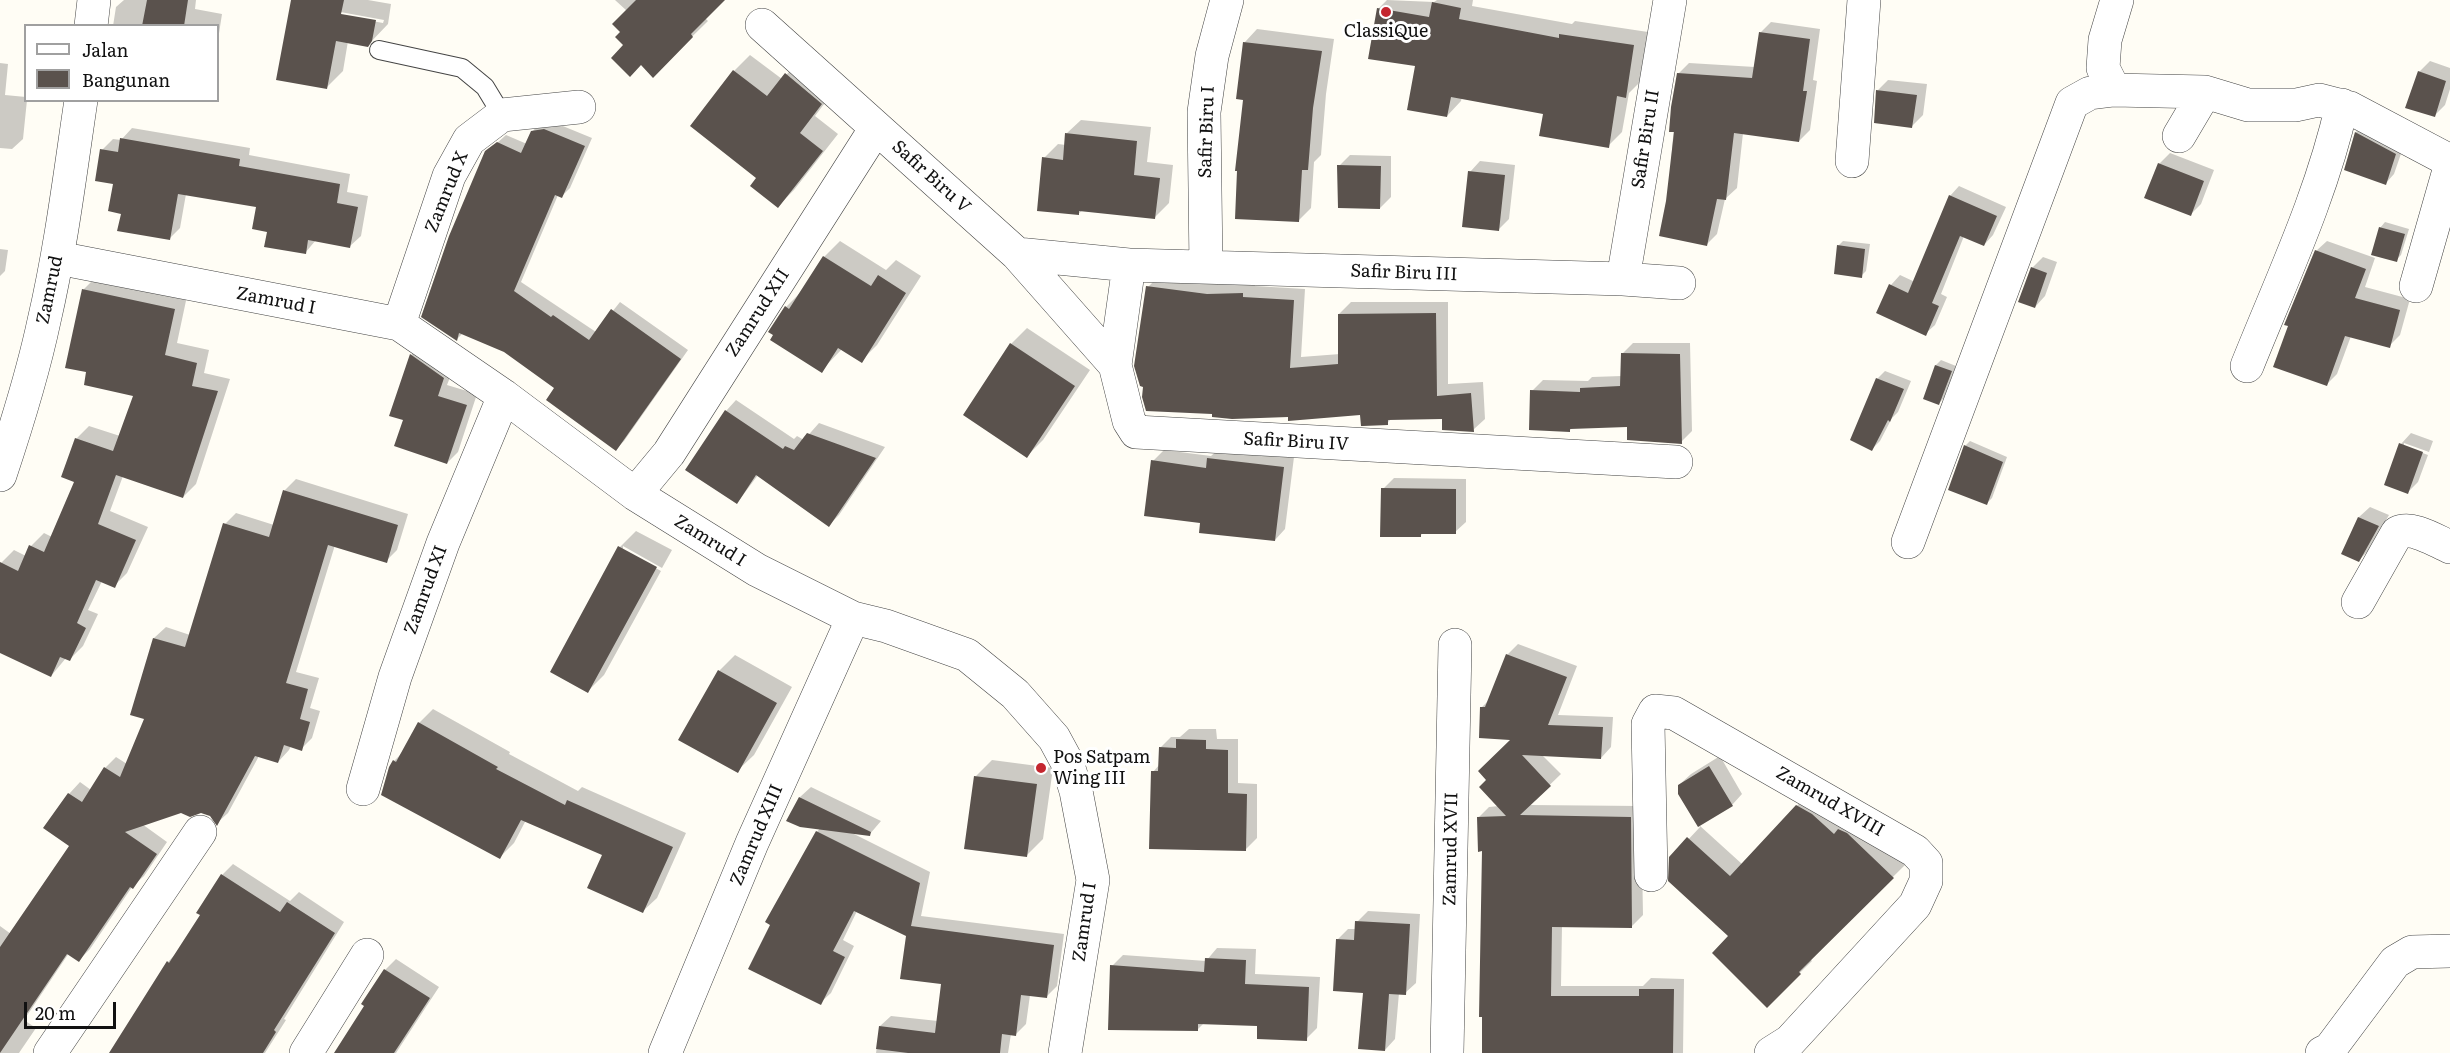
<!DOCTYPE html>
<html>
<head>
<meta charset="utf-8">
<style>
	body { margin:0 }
	#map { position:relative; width:2450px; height:1053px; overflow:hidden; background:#fffdf5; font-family:Literata,serif }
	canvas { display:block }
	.legend { position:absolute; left:24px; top:24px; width:195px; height:78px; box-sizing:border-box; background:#fff; border:2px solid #a0a0a0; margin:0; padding:8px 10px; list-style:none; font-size:18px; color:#111 }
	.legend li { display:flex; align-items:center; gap:12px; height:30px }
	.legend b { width:30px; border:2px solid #a0a0a0 }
	.scale { position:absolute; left:24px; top:1002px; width:92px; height:27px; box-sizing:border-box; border:3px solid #111; border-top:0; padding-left:8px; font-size:18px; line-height:21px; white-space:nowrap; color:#111; -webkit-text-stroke:4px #fff; paint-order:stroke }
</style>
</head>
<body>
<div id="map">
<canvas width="2450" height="1053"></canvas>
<ul class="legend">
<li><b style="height:8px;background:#fff"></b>Jalan</li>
<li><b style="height:16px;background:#5a524d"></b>Bangunan</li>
</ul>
<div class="scale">20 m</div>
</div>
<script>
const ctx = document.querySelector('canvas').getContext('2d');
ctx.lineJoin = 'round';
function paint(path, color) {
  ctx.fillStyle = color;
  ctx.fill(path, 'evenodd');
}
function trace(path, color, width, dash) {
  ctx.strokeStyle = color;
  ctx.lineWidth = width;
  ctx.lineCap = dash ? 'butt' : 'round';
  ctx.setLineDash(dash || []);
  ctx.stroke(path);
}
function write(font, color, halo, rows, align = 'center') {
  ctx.font = font + ' Literata,serif';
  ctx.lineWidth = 6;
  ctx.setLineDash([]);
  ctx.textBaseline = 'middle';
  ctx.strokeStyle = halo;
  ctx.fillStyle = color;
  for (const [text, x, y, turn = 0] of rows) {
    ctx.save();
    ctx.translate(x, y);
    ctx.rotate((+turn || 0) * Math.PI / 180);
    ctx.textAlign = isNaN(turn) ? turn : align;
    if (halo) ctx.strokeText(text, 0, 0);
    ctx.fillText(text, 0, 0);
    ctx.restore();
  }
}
paint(new Path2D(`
	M124,0H196L195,9L222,14L218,40V26H113L116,7Z
	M297,0H368L391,4L388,24L368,45L348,41L343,71L327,87ZM302,5L384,20L383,23L302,8Z
	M615,0H723L705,18L708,21L653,75L625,45L622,32L627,11Z
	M1387,0L1434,2L1437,0H1473L1472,6L1572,24L1575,21L1648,32L1640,82L1629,93L1622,132L1608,146L1544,112L1462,97L1461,101L1447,116L1417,65L1378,9Z
	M1771,22L1820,29L1813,80L1817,81L1810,130L1799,141L1743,133L1737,188L1725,199L1717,234L1706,245L1668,201L1678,74L1689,63L1755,67L1760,33Z
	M1257,29L1334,39L1326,94L1321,155L1314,162L1311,208L1298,221L1245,98V42Z
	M750,55L782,79L802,59L837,87L815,116L838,134L794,190L778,206L758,178L692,125L734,71Z
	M2430,61L2450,68V89L2445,105L2434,116L2419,72Z
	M0,63L8,64L5,95L26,97L27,100L23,139L12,149L0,148Z
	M1888,80L1927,84L1923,115L1912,126L1878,90Z
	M1081,120L1151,127L1147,162L1173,165L1169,203L1155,217L1083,210L1078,214L1044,158L1058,144L1066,145L1067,133Z
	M553,122L592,138L570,188L562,196L558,195L521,282L596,332L620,302L688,350L624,441L616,449L556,388L505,351L463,333L457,339L487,152L506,135L527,144L532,132L540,123Z
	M2365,124L2404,145L2394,174L2386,183L2346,169L2356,132Z
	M132,128L250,148L249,155L350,174L347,192L368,196L361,236L350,246L316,240L305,253L268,231L257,206L186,194L180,228L169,239L122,212L115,183L102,150L113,139L121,140Z
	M2170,153L2214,170L2201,204L2190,215L2159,164Z
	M1350,155L1391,156V197L1380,208L1339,166Z
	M1480,161L1515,165L1509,219L1498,230L1470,172Z
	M1959,186L2006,207L1993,235L1984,245L1964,236L1941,294L1947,297L1935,325L1925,334L1878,313L1891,285L1900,275L1915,282L1950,196Z
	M2385,222L2409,229L2401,255L2396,260L2380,228Z
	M840,241L886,270L896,260L921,276L877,345L861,361L842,349L821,371L786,307L803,290L824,257Z
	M1843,241L1870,244L1866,271L1861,276L1838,246Z
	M2327,241L2375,258L2365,287L2410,299L2400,335L2389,346L2351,336L2337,374L2326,385L2316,251Z
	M0,249L8,250L5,271L0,276Z
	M2043,257L2057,262L2045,296L2035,307L2032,268Z
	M1160,275L1255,281V286L1305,289L1301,357L1340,354L1339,314L1351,302H1448V384L1483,382L1485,419L1473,430L1443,417L1391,419L1387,423L1362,413L1148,287Z
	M97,276L187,296L177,343L209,350L204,373L230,379L196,484L183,497L123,476L110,511L148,527L127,573L114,586L102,581L88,610L98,614L83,646L70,659L66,658L51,676L0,652V564L14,550L26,556L31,546L44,533L52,537L76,481V439L89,426L120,436L135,395L88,371L84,289Z
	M1027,328L1090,370L1043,440L1027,456L1011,344Z
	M1633,343H1690L1692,431L1681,442L1628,425L1572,428L1570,430L1532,391L1543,380L1588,381L1592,377L1622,376V354Z
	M422,344L454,367L447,385L477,394L458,452L447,463L405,419L411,355Z
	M1941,360L1956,366L1944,398L1939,403L1925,398L1936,365Z
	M1885,371L1911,381L1898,412L1892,418L1880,441L1872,449L1877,379Z
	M736,400L794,439L797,436L804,440L819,423L885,447L839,515L829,525L758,475L737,503L726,411Z
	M2411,433L2433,441L2429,452L2404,443V446L2428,455L2418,482L2407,493L2401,444Z
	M1970,441L2007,457L1992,498L1987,503L1965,446Z
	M1220,448L1294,457L1285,529L1275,540L1202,522L1153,461L1164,450L1211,456Z
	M1394,478L1466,479V522L1455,532L1423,533L1421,535L1383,489Z
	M296,479L408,514L397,550L386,561L335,545L296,672L319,678L310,708L320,711L312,738L301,749L291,746L289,750L278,762L259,756L228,813L217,823L211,815L201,812L181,811L142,824L167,842L144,876L132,887L90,949L79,960L69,953L24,1020L36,1028L21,1050L19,1053H0V926L11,934L71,845L46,827L69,794L80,782L91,790L105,768L116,757L127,764L146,718L132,714L154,638L166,627L190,635L225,524L236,513L274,525L285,490Z
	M2370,507L2389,515L2369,550L2359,560L2343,553L2359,517Z
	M636,531L672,550L662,568L623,546V550L661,571L604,675L588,691L552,672L620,547Z
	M1518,644L1577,666L1558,715L1613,717L1611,747L1601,758L1542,755L1561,774L1529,805L1641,806L1643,915L1632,926H1562L1561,986H1643L1651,978L1684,979L1683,1053H1484V850L1478,818L1489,807L1499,806L1488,780L1513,739L1482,707L1489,700L1507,655Z
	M735,655L792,687L754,755L737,771L719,671Z
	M433,709L510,752L509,754L578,791L582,787L686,833L657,898L643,911L604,854L526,820L514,843L500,857L394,761L404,751L419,723Z
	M1189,729H1216L1217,739H1238V783L1257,784V838L1246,849L1153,772L1160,764V748L1171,737H1180Z
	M1720,756L1742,794L1732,805L1699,825L1742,864L1809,793L1859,822L1905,865L1810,959L1812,961L1767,1005L1730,936L1671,858L1700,827L1679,794V785L1691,774Z
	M992,760L1053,768L1043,839L1027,855L976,776Z
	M811,787L881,821L869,835L852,833L930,872L921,916L1064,934L1057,986L1046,997L1030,995L1026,1024L1015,1035L1011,1034L1008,1053H876L880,1026L891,1016L938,1021L943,983L907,935L857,911L843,940L854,946L831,993L820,1003L817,832L820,828L800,797Z
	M233,864L290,901L299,892L344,922L284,1019L286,1020L265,1053H110L168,962L179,950L202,915L222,875Z
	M1368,911L1420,914L1416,983L1405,993H1399L1395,1039L1385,1050L1364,991L1337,940L1348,929H1356L1357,922Z
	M1217,948L1256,949L1255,974L1320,977L1317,1028L1306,1039L1259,1025L1204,1023L1197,1030L1112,966L1123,955L1206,961Z
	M396,959L439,987L396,1053H336L367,1006L363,1003L385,970Z`), '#0003');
paint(new Path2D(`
	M147,0H188L184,26H142Z
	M291,0H344L341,14L376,20L372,41L368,47L336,41L327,89L276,80Z
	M636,0H725L691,34L693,37L653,78L641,65L630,77L611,58L623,45L615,37L620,32L612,24Z
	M1432,2L1461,8L1459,19L1559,38V34L1634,45L1626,98L1617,96L1609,148L1539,136L1543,114L1451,97L1447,117L1407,110L1415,66L1368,59L1377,8L1429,17Z
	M1759,32L1810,39L1803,91H1807L1799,142L1734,133L1726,200L1717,199L1707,246L1659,236L1666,201L1674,132H1669L1671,107L1677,73L1752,78Z
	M1243,42L1322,51L1313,108L1308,170H1302L1299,222L1235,219L1237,171H1235L1243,100L1236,99Z
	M733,70L767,96L785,73L822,104L800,133L823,151L778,208L750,186L756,178L690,126Z
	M2418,71L2446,81L2435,117L2405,108Z
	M1876,90L1917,95L1912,128L1874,123Z
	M544,129L585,146L562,198L555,195L514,291L551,317L553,315L589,340L611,309L681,359L616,451L546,400L554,388L504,352L459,333L457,341L421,317L449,236L485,151L497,142L521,153L531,131Z
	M2355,132L2396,154L2386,185L2344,170Z
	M1065,133L1137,141L1134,175L1160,178L1155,219L1079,211V215L1037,211L1042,157L1063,160Z
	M120,138L240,159L239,166L340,184L337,203L358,207L350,248L308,240L306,254L264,247L267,232L252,229L256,207L178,194L170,240L117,231L121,214L108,211L113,184L95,181L100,149L118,152Z
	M2158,163L2204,181L2191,216L2144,198Z
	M1337,165L1381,166L1380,209L1338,208Z
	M1468,171L1505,175L1499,231L1462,227Z
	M1949,195L1997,216L1984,246L1960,236L1932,303L1939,306L1926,336L1876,313L1889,284L1908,293Z
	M2379,227L2405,234L2397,262L2371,255Z
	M1837,245L1865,249L1862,278L1834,274Z
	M2315,250L2366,269L2355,298L2400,310L2390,348L2345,336L2327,386L2273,367L2288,326L2284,325Z
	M823,256L871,286L878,275L906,293L862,363L838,348L822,373L770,340L773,335L768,332L785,306L789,309Z
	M2031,267L2047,273L2035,308L2018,302Z
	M1146,286L1207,294L1243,293V297L1294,300L1290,368L1338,364V314L1436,313L1437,396L1471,393L1474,432L1442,430V419L1388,420V425L1363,426H1361L1360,415L1288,421V417L1232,419L1212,417V414L1146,411L1142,397L1143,387L1140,386L1134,366Z
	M82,289L175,309L165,355L197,363L192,386L218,391L183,498L116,475L98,524L136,540L115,588L96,580L77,623L86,628L70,661L60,657L51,677L0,653V562L18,571L29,545L44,552L74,482L61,477L75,438L113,451L133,396L84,385L86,372L65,368Z
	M1010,343L1075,386L1027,458L963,415Z
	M1621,353L1680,354L1682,444L1627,440V427L1570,429V432L1529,430L1530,390L1580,392V388L1620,386Z
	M410,354L444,378L438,396L467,405L447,464L394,446L403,420L389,416Z
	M1935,365L1952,371L1939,405L1923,399Z
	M1876,378L1904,389L1890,422L1888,420L1872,451L1850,440Z
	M725,410L783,449L785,446L794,450L807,433L876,458L829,527L756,475L737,504L685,470Z
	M2399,443L2423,452L2408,494L2384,485Z
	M1964,445L2003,462L1987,505L1948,490Z
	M1207,458L1284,467L1275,541L1199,533L1200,523L1144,516L1151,460L1206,468Z
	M1381,488L1456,489V534H1421V537H1380Z
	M283,490L398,525L387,563L328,545L286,683L308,689L300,719L310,722L302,751L284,745L278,763L255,756L217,826L210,816L201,813L190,817L181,813L125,832L157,854L133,889L130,887L79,962L67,954L0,1053V947L69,846L43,828L68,793L82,802L104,767L120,777L144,719L130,715L153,638L185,647L223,523L269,537Z
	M2358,517L2379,526L2359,562L2341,554Z
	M618,546L657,567L588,693L550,672Z
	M1506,654L1567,677L1548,725L1603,727L1601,759L1522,755L1551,786L1520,815L1631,817L1632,928L1552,927L1551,996H1639V989H1674L1673,1053H1482V1017H1479L1482,851L1478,852L1477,817L1506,816L1479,787L1486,780L1478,771L1510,740L1479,738L1480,707H1485Z
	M718,670L777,703L738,773L678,740Z
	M418,722L498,767L496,769L565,805L567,800L673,847L643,913L587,888L602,855L521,820L500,859L381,795L389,767L393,760L396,762Z
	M1176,739L1206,740V749L1228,750V793L1247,794L1246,851L1149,849L1151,771H1158L1159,747L1176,748Z
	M1709,766L1733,806L1698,827L1678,794V785Z
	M974,776L1037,784L1027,857L964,849Z
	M799,797L871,832L870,836L800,827L786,821Z
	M1796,805L1812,814L1834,834L1838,829L1847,833L1894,878L1799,972L1801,974L1767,1008L1712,953L1728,936L1668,881L1669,857L1687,837L1730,876Z
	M816,831L920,883L911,926L1054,945L1047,998L1021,995L1016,1036L1002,1034L1000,1053H908L876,1049L879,1026L935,1033L941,984L900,979L906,936L854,911L833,951L845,957L821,1005L748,969L770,925L765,922Z
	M221,874L280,912L287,902L335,933L274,1030L276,1032L263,1053H109L167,961L169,963L200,915L196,913Z
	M1355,921L1410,924L1406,995L1389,994L1385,1051L1358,1049L1363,993L1333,991L1336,939L1354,940Z
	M1205,958L1246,960L1245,984L1309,987L1307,1041L1257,1039V1026L1198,1024V1031L1108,1030L1110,965L1204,972Z
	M384,969L430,998L394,1053H334L364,1006L361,1004Z`), '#5a524d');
const lane = new Path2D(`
	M379,50L462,68L485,87L502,115`);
const street = new Path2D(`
	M762,25L1017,254L1129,265L1623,279L1679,283
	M91,26L94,0
	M2114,90L2103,68L2105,40L2117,0
	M2179,136L2205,92
	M1852,161L1864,0
	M1017,254L1115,365L1129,421L1136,432L1676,462
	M58,258L399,324L504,396L635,494L757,570L853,618L886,626L967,655L1015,694L1054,738L1067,762L1076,791L1093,880L1065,1053
	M1206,267L1204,112L1212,56L1227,0
	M1623,279L1670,0
	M2416,286L2450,167
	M399,324L449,176L469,140L502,115L579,107
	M1115,365L1129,265
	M2247,366C2281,281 2322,195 2342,105
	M0,475C17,424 33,373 44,321C61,248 70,174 81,100
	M635,494L669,453L876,128
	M1908,542L2072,103L2090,93L2114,90L2205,92L2248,105H2296L2319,100L2350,108L2450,161
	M2358,602L2397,533C2412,525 2436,541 2450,547
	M363,789L395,677L443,543L504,396
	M1651,875L1648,724L1655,711L1674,713L1915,851L1926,863V881L1915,905L1790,1041L1771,1053
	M50,1053L200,832
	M306,1053L367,955
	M665,1053L752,843L853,618
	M1447,1053L1455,645
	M2322,1053L2330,1049L2395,962L2412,952L2450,951`);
trace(lane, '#444', 20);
trace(street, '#444', 34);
trace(lane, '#fff', 18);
trace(street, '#fff', 33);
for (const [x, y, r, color] of [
	[1386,12,6,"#c4262e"],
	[1041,768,6,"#c4262e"]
]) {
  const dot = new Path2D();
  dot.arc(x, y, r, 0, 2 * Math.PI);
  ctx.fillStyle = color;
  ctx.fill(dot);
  trace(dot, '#fff', 2);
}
write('18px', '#111', '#fff', [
	["ClassiQue",1386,32],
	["Pos Satpam",1053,758,"left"],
	["Wing III",1053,779,"left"]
]);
write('18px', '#111', '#fff', [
	["Safir Biru I",1207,132,-88],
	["Safir Biru II",1646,139,-81],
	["Safir Biru V",931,177,42],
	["Zamrud X",447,192,-68],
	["Safir Biru III",1404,273,2],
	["Zamrud",50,290,-78],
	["Zamrud I",276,301,11],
	["Zamrud XII",758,313,-57],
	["Safir Biru IV",1296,442,3],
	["Zamrud I",710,541,32],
	["Zamrud XI",426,590,-70],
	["Zamrud XVIII",1830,802,30],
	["Zamrud XIII",757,835,-67],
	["Zamrud XVII",1451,849,-89],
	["Zamrud I",1085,922,-82]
]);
</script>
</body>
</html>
